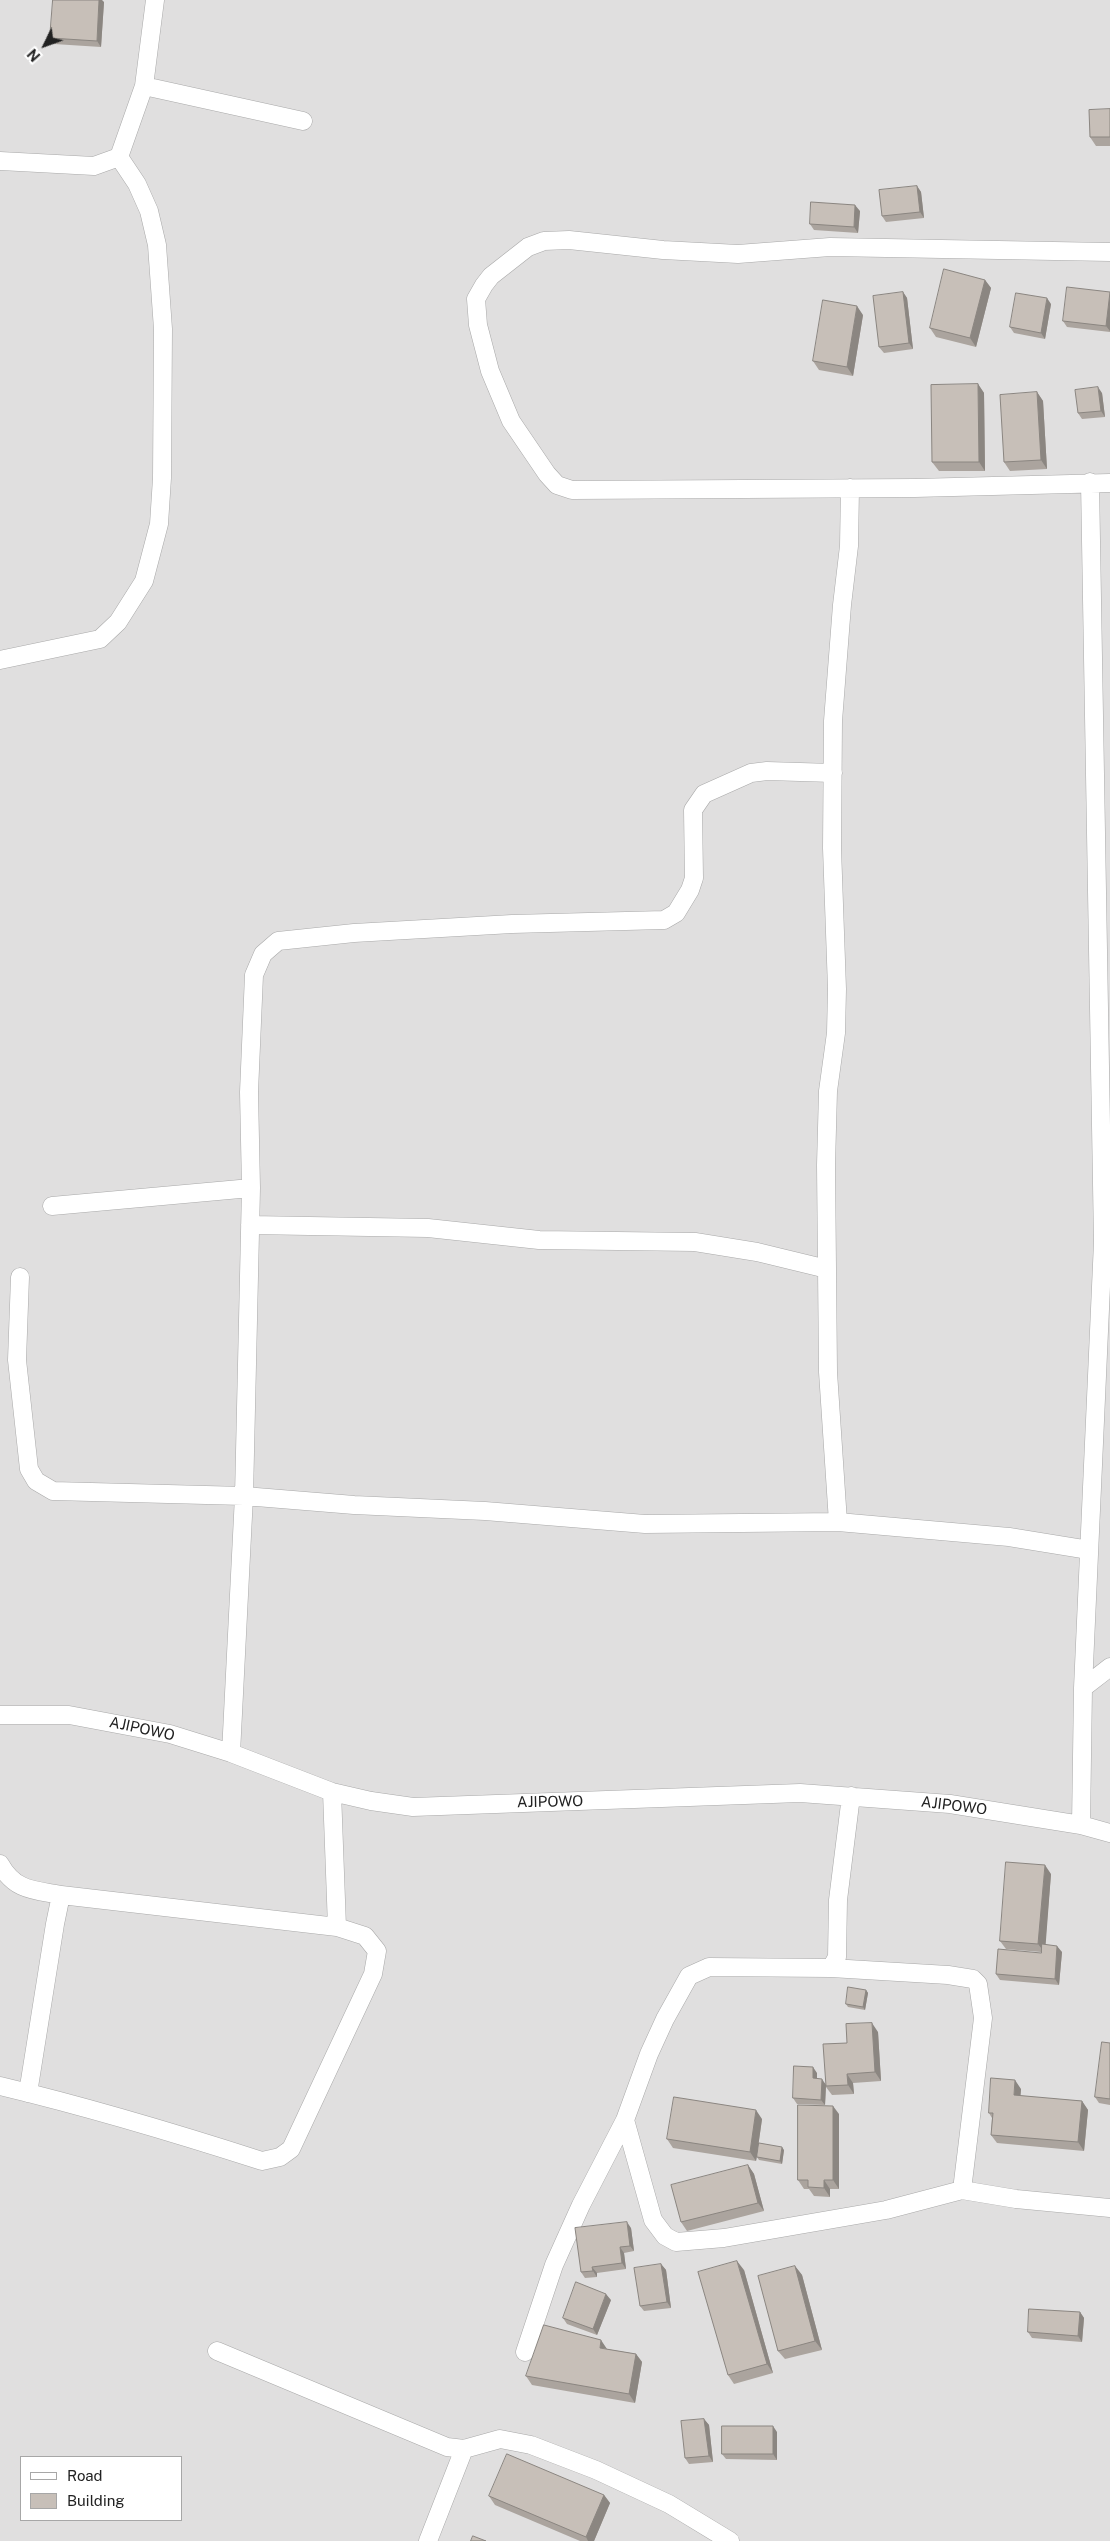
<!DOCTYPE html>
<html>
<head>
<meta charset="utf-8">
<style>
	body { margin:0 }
	#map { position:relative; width:1110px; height:2541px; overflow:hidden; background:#f2efe9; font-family:"Public Sans",sans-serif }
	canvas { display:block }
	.legend { position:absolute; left:20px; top:2456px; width:162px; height:65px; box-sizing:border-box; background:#fff; border:1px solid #a7a7a7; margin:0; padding:6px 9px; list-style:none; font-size:15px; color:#222 }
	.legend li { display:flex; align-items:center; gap:10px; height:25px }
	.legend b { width:25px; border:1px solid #a7a7a7 }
	.north { position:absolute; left:20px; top:20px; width:50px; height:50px; -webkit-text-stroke:4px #fff; paint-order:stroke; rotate:228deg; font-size:14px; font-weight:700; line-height:20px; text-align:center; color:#222 }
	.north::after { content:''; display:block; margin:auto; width:18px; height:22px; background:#222; clip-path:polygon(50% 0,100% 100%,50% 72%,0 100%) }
</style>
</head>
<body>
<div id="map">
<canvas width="1110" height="2541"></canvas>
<ul class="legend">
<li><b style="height:6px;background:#fff"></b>Road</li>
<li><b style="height:14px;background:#c7bfb8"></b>Building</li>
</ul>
<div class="north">N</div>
</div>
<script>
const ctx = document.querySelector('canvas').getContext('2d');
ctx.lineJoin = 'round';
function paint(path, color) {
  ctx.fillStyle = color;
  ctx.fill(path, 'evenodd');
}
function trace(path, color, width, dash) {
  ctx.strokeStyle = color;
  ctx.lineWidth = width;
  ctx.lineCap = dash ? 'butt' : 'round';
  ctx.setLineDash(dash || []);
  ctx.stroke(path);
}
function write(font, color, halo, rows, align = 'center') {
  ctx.font = font + ' "Public Sans",sans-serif';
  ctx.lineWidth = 4;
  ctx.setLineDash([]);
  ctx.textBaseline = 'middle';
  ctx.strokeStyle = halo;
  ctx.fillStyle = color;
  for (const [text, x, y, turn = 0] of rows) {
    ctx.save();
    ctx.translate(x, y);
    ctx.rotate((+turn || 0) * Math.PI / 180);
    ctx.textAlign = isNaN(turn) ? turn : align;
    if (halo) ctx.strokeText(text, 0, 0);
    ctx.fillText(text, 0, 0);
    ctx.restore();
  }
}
paint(new Path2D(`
	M0,0H1110V2541H0ZM21,2457H181V2520H21Z`), '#e0dfdf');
const street = new Path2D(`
	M144,86L155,0
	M0,161L94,166L119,157L144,86L303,121
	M1110,252L830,247L738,254L663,250L569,240L544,241L528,247L491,276L484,285L476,299L478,325L490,371L511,421L547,474L557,485L572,490L915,488L1110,483
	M0,660L100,639L118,622L144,581L159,524L162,478L163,329L157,245L149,211L137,184L119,157
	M52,1206L251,1188
	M250,1225L428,1228L539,1240L695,1242L757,1252L827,1269
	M20,1277L17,1360L29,1469L36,1481L53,1491L244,1496L354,1505L485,1511L645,1524L838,1522L1009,1537L1089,1550
	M838,1522L828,1372L826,1165L828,1091L836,1033L837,989L832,848L833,721L842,605L849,546L850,488
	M1083,1688L1110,1667
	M0,1715H69L170,1734L231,1753L332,1792L371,1801L413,1807L800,1793L950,1804L1081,1825L1110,1833
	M231,1753L244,1496L251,1188L249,1092L254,975L263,954L278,941L354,933L512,924L664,920L676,913L690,890L694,878L693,810L704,794L751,773L767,771L833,773
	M332,1792L337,1927
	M851,1796L838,1900L837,1957L831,1968L709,1967L689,1976L665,2019L649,2054L625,2120L653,2220L665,2236L676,2242L724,2238L886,2210L962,2190L1016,2199L1110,2208
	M1081,1825L1083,1688L1103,1242L1090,482
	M0,1864C15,1891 34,1890 61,1895L55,1924L28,2093
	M831,1968L948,1975L973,1979L978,1984L983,2018L962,2190
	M0,2086C88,2107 175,2133 262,2161L280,2157L291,2149L373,1974L377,1951L365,1936L337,1927L61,1895
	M217,2351L447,2447L464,2449L428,2541
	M525,2352L554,2265L581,2205L625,2120
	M464,2449L500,2439L531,2445L596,2470L669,2504L730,2541`);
trace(street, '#a9a9a9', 19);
trace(street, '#fff', 18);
paint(new Path2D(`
	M104,2L101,47L54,44L50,38Z
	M1110,109V146H1096L1090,137Z
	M917,186L921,192L924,218L886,222L882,216Z
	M860,211L858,233L814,230L810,224Z
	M985,280L991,288L976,347L936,337L930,328Z
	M903,292L907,298L913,349L884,353L879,347Z
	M1110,292V332L1067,327L1063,321Z
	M1051,304L1045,339L1014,333L1010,327Z
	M863,315L853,376L819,370L813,361Z
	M978,384L984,393L985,471H939L932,462Z
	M1037,392L1043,401L1047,469L1010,471L1004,462Z
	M1102,393L1105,417L1082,419L1078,413Z
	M1051,1874L1045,1945L1062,1952L1059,1985L1000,1980L996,1974L1041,1953V1952L1006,1949L1000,1941Z
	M866,1990L868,1993L865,2010L848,2007L846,2004Z
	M878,2032L881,2081L853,2083L854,2094L832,2095L826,2087L825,2105L797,2104L793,2098L817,2073V2078L826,2084L847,2043Z
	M1110,2043V2105L1099,2103L1095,2097Z
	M1021,2089L1020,2096L1082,2101L1088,2110L1084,2151L997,2143L991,2135L992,2118L989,2113Z
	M839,2114V2189H830V2197L814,2196L809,2189H804L798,2180Z
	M762,2119L757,2155L784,2150L782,2164L759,2160L757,2157L756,2161L673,2148L667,2139Z
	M748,2165L754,2174L764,2211L687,2231L681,2222Z
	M631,2228L634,2251L624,2253L626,2269L597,2273V2277L585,2278L581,2272Z
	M661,2264L666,2270L671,2308L644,2311L640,2306Z
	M795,2266L802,2275L822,2350L785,2359L778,2351Z
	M744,2270L773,2373L734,2384L728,2375Z
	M611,2300L597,2335L567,2324L563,2318Z
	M1080,2312L1084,2318L1082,2342L1032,2338L1028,2332Z
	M607,2349L636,2354L642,2362L635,2403L532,2385L526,2376Z
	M704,2419L709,2425L713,2462L689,2464L685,2458Z
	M777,2432V2460L726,2459L722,2454Z
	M604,2495L610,2503L594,2541H580L495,2505L489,2496Z`), '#aba49e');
paint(new Path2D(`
	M99,0H102L104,2L101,47L97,41Z
	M917,186L921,192L924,218L920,212Z
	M855,205L860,211L858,233L854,227Z
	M985,280L991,288L976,347L970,338Z
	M903,292L907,298L913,349L909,343Z
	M1110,293V331L1106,326Z
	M1047,298L1051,304L1045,339L1041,333Z
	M857,306L863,315L853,376L847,367Z
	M978,384L984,393L985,471L979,462Z
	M1098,387L1102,393L1105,417L1101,411Z
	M1037,392L1043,401L1047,469L1041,460Z
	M1045,1865L1051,1874L1045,1953L1038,1944Z
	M1057,1946L1062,1952L1059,1985L1055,1979Z
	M866,1990L868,1993L865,2010L863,2007Z
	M872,2023L878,2032L881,2081L875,2072Z
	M813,2067L817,2073V2084L813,2078Z
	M847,2074L853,2083L854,2094L848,2085Z
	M822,2079L826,2085L825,2105L821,2100Z
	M1015,2080L1021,2089L1020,2104L1014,2095Z
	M1082,2101L1088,2110L1084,2151L1078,2142Z
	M833,2106L839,2114V2189L833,2180Z
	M756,2110L762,2119L756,2161L750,2152Z
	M782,2147L784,2150L782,2164L780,2161Z
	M748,2165L754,2174L764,2211L758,2203Z
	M824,2180L830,2189V2197L824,2188Z
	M627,2222L631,2228L634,2251L630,2246Z
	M620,2247L624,2253L626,2269L622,2263Z
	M737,2261L744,2270L773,2373L767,2364Z
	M661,2264L666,2270L671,2308L667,2302Z
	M795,2266L802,2275L822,2350L815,2341Z
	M592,2267L597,2273V2277L593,2271Z
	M606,2294L611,2300L597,2335L593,2329Z
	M1080,2312L1084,2318L1082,2342L1078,2336Z
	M601,2340L607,2349L600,2348Z
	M636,2354L642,2362L635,2403L629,2394Z
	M704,2419L709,2425L713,2462L709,2456Z
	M773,2426L777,2432V2460L773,2454Z
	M604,2495L610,2503L594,2541H588L586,2537Z`), '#8b8681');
const building = new Path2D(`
	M53,0H99L97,41L50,38Z
	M1110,109V137H1090L1089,110Z
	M917,186L920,212L882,216L879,190Z
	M811,202L855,205L854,227L810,224Z
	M944,269L985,280L970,338L930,328Z
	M1067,287L1110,292L1106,326L1063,321Z
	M903,292L909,343L879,347L873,296Z
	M1016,293L1047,298L1041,333L1010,327Z
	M823,300L857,306L847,367L813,361Z
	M978,384L979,462H932L931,385Z
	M1098,387L1101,411L1078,413L1075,390Z
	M1037,392L1041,460L1004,462L1000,395Z
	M1006,1862L1045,1865L1038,1944L1000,1941Z
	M1042,1944L1057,1946L1055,1979L996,1974L998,1949L1041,1953Z
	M848,1987L866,1990L863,2007L846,2004Z
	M872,2023L875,2072L847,2074L848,2085L826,2086L823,2044L847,2043L846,2024Z
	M1102,2042L1110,2043V2099L1095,2097Z
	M794,2066L813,2067V2078L822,2079L821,2100L793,2098Z
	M991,2078L1015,2080L1014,2095L1082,2101L1078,2142L991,2135L993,2113H989Z
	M674,2097L756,2110L750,2152L667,2139Z
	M798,2105L833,2106V2180H824V2188L808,2187V2180H798Z
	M759,2143L782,2147L780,2161L757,2157Z
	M748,2165L758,2203L681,2222L671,2185Z
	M627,2222L630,2246L620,2247L622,2263L592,2267L593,2271L581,2272L575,2228Z
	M737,2261L767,2364L728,2375L698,2272Z
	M661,2264L667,2302L640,2306L634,2268Z
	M795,2266L815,2341L778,2351L758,2276Z
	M576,2282L606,2294L593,2329L563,2318Z
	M1029,2309L1080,2312L1078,2336L1028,2332Z
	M544,2325L601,2340L600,2348L636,2354L629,2394L526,2376Z
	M704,2419L709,2456L685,2458L681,2421Z
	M722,2426H773V2454H722Z
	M507,2454L604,2495L586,2537L489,2496Z
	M473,2536L486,2541H471Z`);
paint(building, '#c7bfb8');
trace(building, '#8b8681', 1);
write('15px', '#222', '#fff', [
	["AJIPOWO",142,1729,12],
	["AJIPOWO",550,1802,-1],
	["AJIPOWO",954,1806,7]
]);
</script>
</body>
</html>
